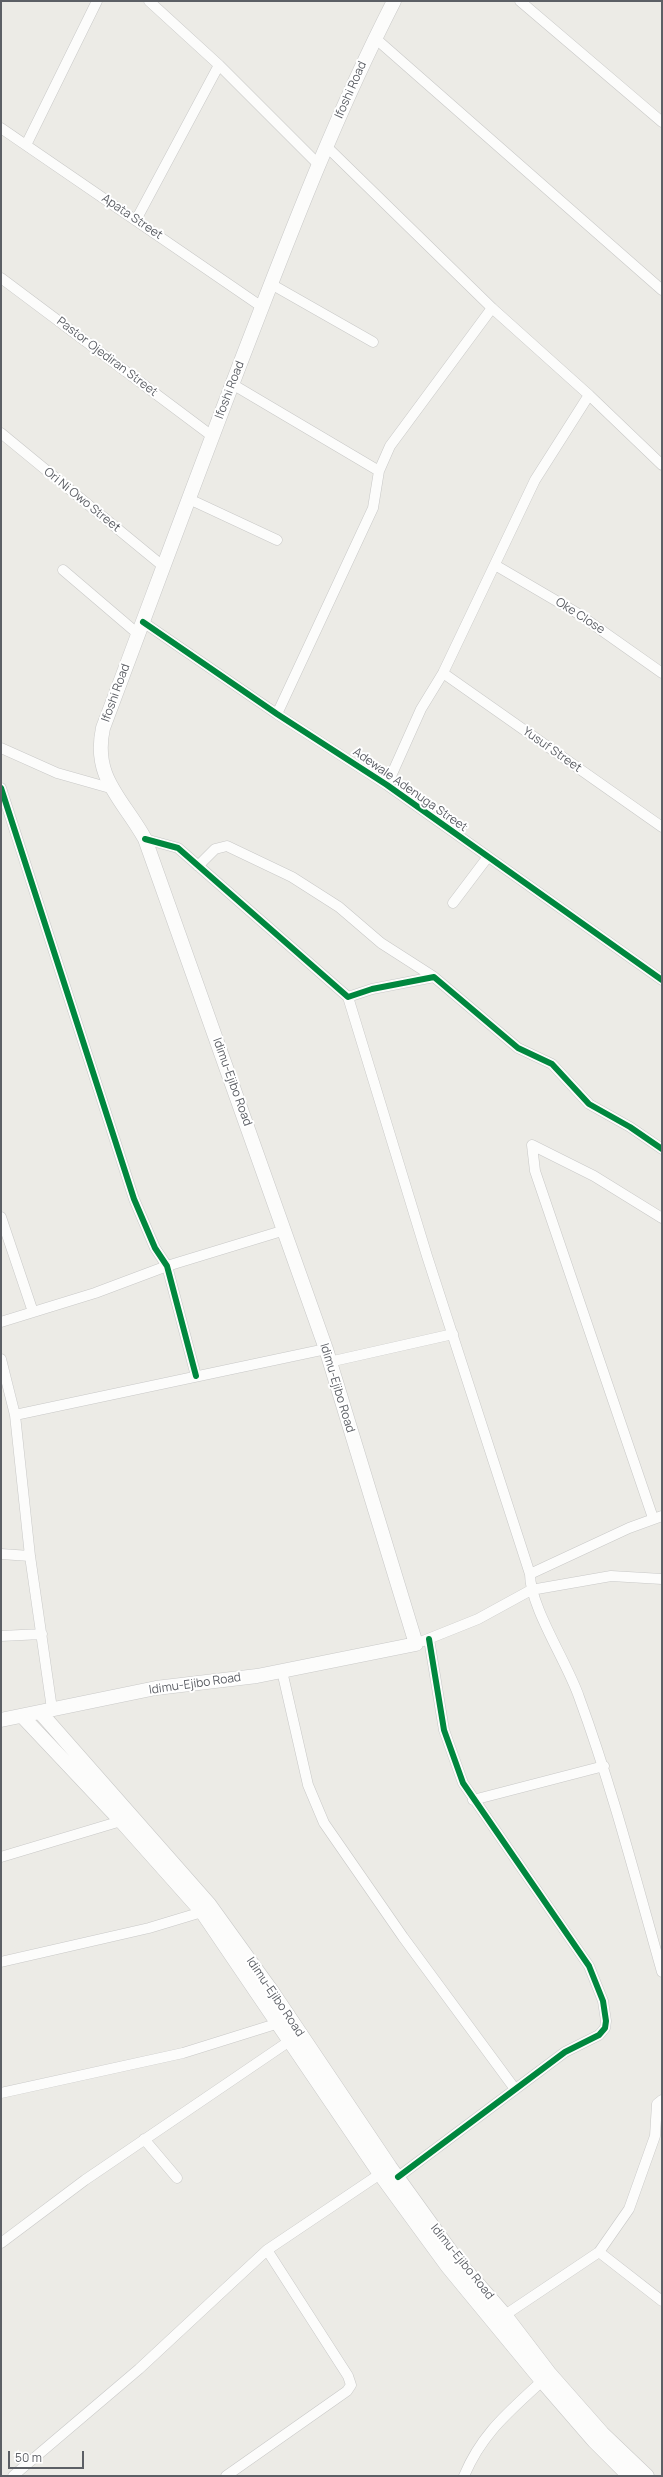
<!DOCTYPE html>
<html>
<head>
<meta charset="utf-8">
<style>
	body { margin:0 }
	#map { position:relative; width:663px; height:2477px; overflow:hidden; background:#ecebe6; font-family:Manrope,sans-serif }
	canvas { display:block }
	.frame { position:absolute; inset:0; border:2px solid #5c5f65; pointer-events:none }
	.scale { position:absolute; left:8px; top:2451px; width:76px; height:18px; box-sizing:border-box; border:2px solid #5c5f65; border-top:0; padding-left:5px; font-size:12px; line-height:14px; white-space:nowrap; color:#5c5f65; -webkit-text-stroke:3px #fff; paint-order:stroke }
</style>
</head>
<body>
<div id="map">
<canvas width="663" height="2477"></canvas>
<div class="frame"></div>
<div class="scale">50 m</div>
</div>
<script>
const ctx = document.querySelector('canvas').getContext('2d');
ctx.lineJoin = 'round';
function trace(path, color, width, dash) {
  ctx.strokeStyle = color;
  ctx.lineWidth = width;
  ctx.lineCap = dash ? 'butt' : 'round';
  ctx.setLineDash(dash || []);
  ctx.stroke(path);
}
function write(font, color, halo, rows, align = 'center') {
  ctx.font = font + ' Manrope,sans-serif';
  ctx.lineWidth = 4;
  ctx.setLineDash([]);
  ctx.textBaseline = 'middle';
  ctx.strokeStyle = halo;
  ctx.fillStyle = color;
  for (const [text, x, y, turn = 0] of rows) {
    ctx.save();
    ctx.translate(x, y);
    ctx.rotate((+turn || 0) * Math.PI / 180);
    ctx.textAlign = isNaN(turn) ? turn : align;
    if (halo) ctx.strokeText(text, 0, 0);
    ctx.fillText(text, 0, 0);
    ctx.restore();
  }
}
const street = new Path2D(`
	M149,1L219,65L318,164
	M520,1L662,122
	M375,38L662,290
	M1,128L262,307
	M26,145L97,1
	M326,146L492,308L589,395L662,465
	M136,220L219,65
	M1,278L212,436
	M271,284L373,342
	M232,384L379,471
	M1,433L164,567
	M189,499L277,540
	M495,565L577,613L662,673
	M63,570L138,634
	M143,622L277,714L387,785L662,980
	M443,673L662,827
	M277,714L373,508L379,471L390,446L492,308
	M1,748L57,773L110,788
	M387,785L421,709L443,673L535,480L589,395
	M1,788L134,1199L155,1248L167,1266L196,1376
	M145,839L178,848L348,997L372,989L434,977L518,1048L552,1064L589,1104L630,1127L662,1149
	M198,866L215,849L227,846L292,877L339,907L381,943L434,977
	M453,903L487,858
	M348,997L427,1256L530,1574
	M532,1145L535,1171L653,1518
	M532,1145L594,1176L662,1218
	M1,1217L33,1312
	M1,1322L95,1293L167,1266L285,1230
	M1,1359L15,1415L30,1556L52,1709
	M329,1362L453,1334
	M15,1415L326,1349
	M662,1516L629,1528L530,1574C530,1607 567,1662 579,1697C612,1787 636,1880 662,1972
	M1,1554L30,1556
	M1,1636L42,1634
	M423,1641L478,1619L531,1590L611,1576L662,1579
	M282,1671L308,1785L324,1823L403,1937L515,2089
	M473,1800L604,1766
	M1,1857L121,1821
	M1,1962L149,1928L202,1912
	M1,2093L183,2053L279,2023
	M662,2100L657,2104L655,2136L629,2209L599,2252L662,2301
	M144,2139L177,2178
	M398,2177L565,2052L599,2035L605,2028L606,2021L603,2001L589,1966L463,1783L444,1730L429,1639
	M1,2243L85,2180L291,2040
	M505,2315L599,2252
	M13,2476L139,2369L267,2250L380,2174
	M226,2476L347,2391L351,2385L348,2376L267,2250
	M464,2476C482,2433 509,2412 542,2381`);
const secondary = new Path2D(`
	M40,1712L209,1904L271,1990L390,2167L457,2260L505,2315L550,2374L602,2433L647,2476
	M22,1716L121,1821L202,1912L380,2174L448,2267L542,2381L594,2441L629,2476
	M1,1720L156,1688L257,1676L416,1644L326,1349L145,839C123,799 92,778 103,728C152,598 200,467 250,338C294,224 338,110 394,1`);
trace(street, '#c8c8c7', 11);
trace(secondary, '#c9c9c8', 15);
trace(street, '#fcfcfb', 10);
trace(secondary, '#fcfcfb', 14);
trace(new Path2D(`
	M143,622L277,714L387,785L662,980
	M1,788L134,1199L155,1248L167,1266L196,1376
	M145,839L178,848L348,997L372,989L434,977L518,1048L552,1064L589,1104L630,1127L662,1149
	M398,2177L565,2052L599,2035L605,2028L606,2021L603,2001L589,1966L463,1783L444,1730L429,1639`), '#00873e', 6);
write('12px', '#5c5f65', '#fff', [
	["Ifoshi Road",351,90,-66],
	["Apata Street",132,217,34],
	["Pastor Ojediran Street",107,357,37],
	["Ifoshi Road",230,390,-69],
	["Ori Ni Owo Street",82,500,39],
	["Oke Close",580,616,33],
	["Ifoshi Road",116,693,-70],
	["Yusuf Street",552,750,35],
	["Adewale Adenuga Street",410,790,35],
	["Idimu-Ejibo Road",232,1082,70],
	["Idimu-Ejibo Road",337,1388,73],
	["Idimu-Ejibo Road",195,1684,-8],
	["Idimu-Ejibo Road",275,1997,56],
	["Idimu-Ejibo Road",462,2262,51]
]);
</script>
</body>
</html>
